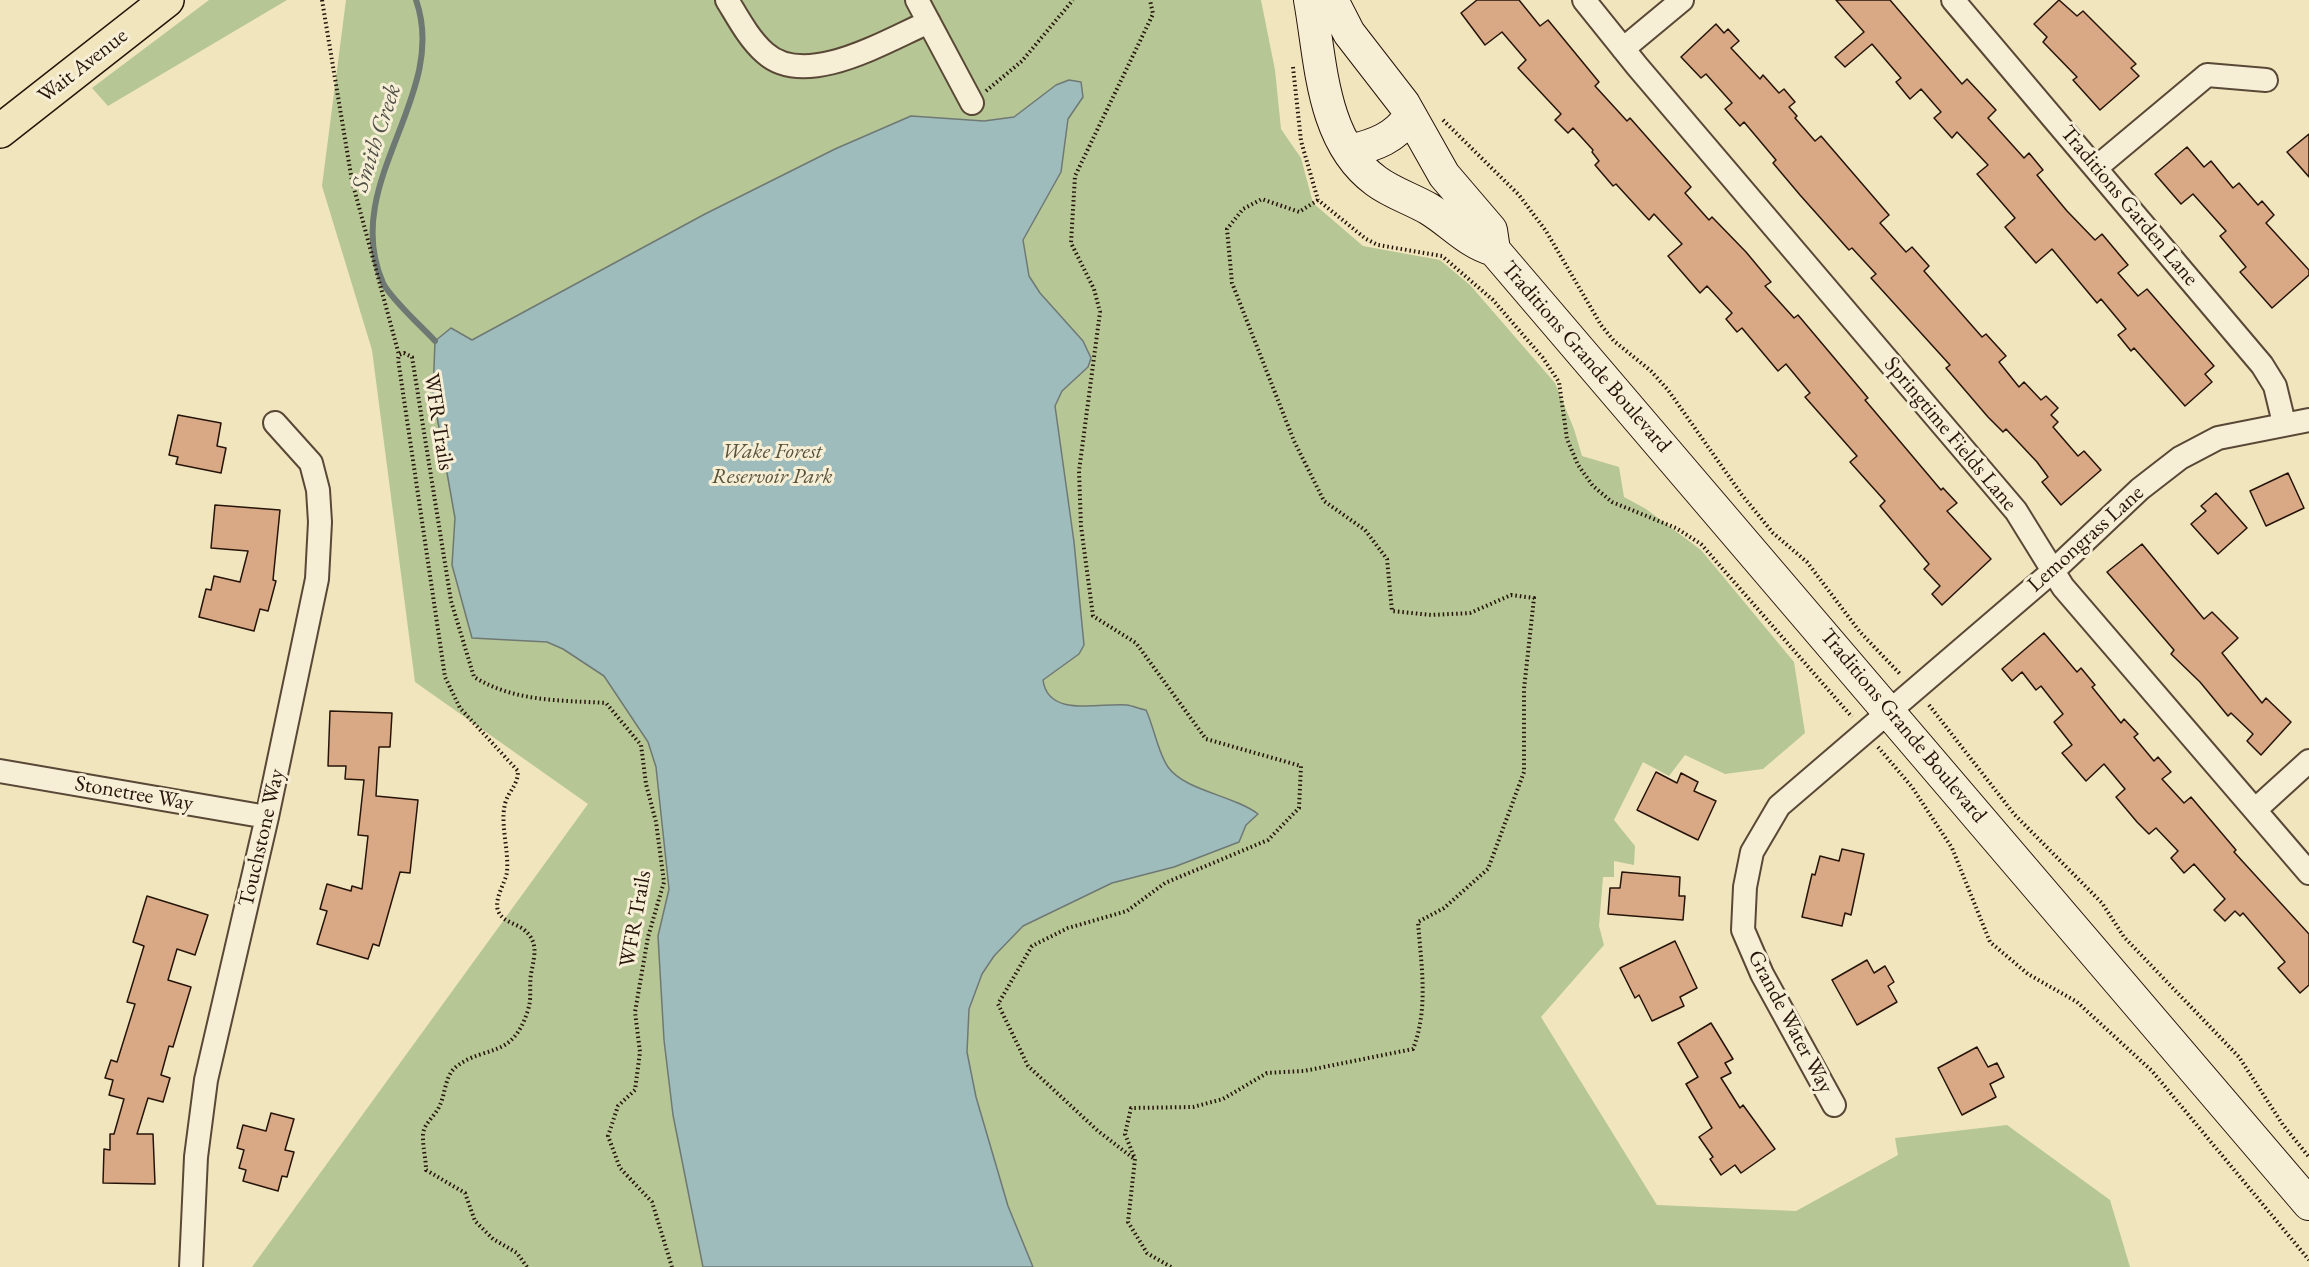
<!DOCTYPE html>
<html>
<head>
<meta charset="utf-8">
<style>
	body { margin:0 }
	canvas { display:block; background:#f1e5be }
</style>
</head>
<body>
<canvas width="2309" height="1267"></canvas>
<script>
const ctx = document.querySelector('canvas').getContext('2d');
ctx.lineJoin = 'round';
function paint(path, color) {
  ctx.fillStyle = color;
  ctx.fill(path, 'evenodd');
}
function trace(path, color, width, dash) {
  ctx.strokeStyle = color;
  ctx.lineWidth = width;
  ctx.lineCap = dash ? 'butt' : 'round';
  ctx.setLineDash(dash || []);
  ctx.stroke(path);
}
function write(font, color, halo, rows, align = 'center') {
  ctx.font = font + ' "EB Garamond",serif';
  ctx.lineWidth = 6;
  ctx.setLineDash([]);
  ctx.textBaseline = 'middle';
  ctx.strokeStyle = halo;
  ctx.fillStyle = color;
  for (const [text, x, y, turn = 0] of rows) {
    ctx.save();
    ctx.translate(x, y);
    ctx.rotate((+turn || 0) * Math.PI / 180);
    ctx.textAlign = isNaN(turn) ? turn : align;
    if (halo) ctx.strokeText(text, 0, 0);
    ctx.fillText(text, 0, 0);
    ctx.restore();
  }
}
paint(new Path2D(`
	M209,0H287L108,106L92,88Z
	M346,0H1261L1275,70L1281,129L1301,158L1313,203L1363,246L1440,260L1470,285L1555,383L1574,429L1582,456L1619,467L1624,497L1646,509L1701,550L1794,662L1805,733L1763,769L1725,774L1685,755L1669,776L1643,762L1614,820L1635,846L1634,865L1614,861V877H1603L1599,926L1604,945L1541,1017L1657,1205L1796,1211L1898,1155L1895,1138L2007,1125L2110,1200L2130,1267H252L588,804L415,682L372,350L322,186Z`), '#b6c695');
const water = new Path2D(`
	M1069,80L1081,82L1083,97L1068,119L1061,172L1023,240L1029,276L1040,293L1083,341L1091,358L1088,367L1062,391L1055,406L1074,542L1084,645L1079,654L1043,680C1048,719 1102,702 1127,705C1133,706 1140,709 1146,710C1154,727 1158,753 1168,767C1185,791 1233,795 1258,814L1246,825L1239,842L1174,867L1112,883L1023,926L994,956L982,974L969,1009L967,1052L976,1097L1008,1206L1033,1267H703L673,1115L664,1040L658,936L669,889L656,767L648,742L604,676L563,649L547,642L472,638L452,565L455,518L433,394L435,341L451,328L472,340L705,214L835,149L911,116L984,121L1014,117L1056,85Z`);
paint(water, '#9fbcbc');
trace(water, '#6f7974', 1.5);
trace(new Path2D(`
	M416,0C450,96 339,183 383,283C390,298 422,327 435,341`), '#6f7974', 6);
const building = new Path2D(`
	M1477,0H1519L1540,26L1548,20L1599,82L1595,86L1627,121L1630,118L1691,187L1685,193L1709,220L1712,217L1746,252L1771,282L1765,286L1794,318L1798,315L1868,398L1865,400L1941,490L1943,488L1957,503L1947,511L1991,559L1942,605L1932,594L1940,586L1924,569L1929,564L1880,506L1885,501L1850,462L1857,456L1805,397L1810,393L1786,364L1778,371L1742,328L1737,332L1726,319L1732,313L1707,286L1700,293L1668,256L1682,244L1654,214L1649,220L1616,184L1613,186L1595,165L1599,161L1592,152L1593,150L1573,128L1568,133L1555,120L1561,114L1518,68L1526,60L1502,32L1485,45L1461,13Z
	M1836,0H1890L1962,84L1967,79L1996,110L1988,118L2024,158L2029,153L2043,170L2037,175L2067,211L2095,240L2102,234L2128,265L2118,273L2138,296L2147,289L2214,366L2205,374L2212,382L2185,406L2134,348L2131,351L2118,335L2126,329L2101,299L2097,303L2052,249L2036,263L2005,227L2015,218L1977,174L1988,165L1957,132L1952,138L1934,118L1941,112L1921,89L1910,99L1896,82L1901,78L1872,44L1845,67L1835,57L1864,32Z
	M2059,0L2077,16L2083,11L2136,64L2131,68L2139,76L2100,110L2073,80L2077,77L2043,42L2047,37L2034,24Z
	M1716,24L1724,33L1728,29L1739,41L1731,48L1760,79L1763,75L1779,93L1784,89L1795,102L1789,107L1797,116L1795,118L1815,141L1821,136L1889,215L1880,223L1906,252L1912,247L1929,266L1924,271L1982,337L1986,334L2006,356L1999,362L2019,387L2024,382L2041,400L2046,396L2058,408L2051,415L2058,422L2053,427L2078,456L2084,451L2101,470L2061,505L2042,482L2048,477L2037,462L2006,429L2003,432L1988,417L1946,368L1950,365L1871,278L1876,274L1852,248L1849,250L1800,195L1773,163L1776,160L1744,122L1740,126L1725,109L1732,103L1706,74L1701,78L1681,57Z
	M2309,134V177L2287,152Z
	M2187,147L2204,167L2211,161L2233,188L2239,183L2258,205L2262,201L2274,215L2266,223L2309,270V275L2272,308L2240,272L2246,267L2220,236L2226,231L2193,194L2181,204L2155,174Z
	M178,415L221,423L217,446L226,448L221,473L176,464L178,457L169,455Z
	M2288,473L2304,508L2266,526L2250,491Z
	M2216,493L2247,528L2218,554L2191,524L2206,511L2201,506Z
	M215,505L280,510L273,580L276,581L268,611L260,609L254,631L199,617L206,589L211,590L214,576L240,582L248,551L211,548Z
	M2142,544L2204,619L2212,612L2238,638L2222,653L2262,703L2266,698L2291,722L2261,755L2247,741L2253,734L2231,713L2228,716L2200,682L2171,654L2174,650L2107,572Z
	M2044,633L2077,672L2081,668L2095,685L2092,687L2121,723L2124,719L2138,734L2134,737L2154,761L2158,757L2171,772L2162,779L2184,803L2191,797L2236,850L2234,852L2309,934V985L2300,993L2278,968L2285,962L2243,913L2240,916L2235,911L2225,921L2214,910L2225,899L2194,864L2184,873L2171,858L2178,851L2156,828L2149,834L2137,822L2116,797L2125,789L2104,764L2086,781L2062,753L2072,745L2054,722L2063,714L2041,686L2036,690L2022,672L2012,681L2002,669Z
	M330,711L392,713L390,747H379L376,796L418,800L410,873L400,872L379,946L373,944L368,959L317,944L327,911L320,909L327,884L351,891L352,886L362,889L368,836L358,835L364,780L345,779L346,766H328Z
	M1656,772L1677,783L1681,773L1698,782L1694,791L1716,801L1698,840L1637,810Z
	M1842,849L1864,854L1851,915L1845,913L1842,926L1802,917L1812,874L1815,875L1820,856L1839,861Z
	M1622,872L1680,877L1679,896H1685L1683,920L1608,914L1610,888H1620Z
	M147,896L208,915L195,955L177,949L168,980L191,987L173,1047L169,1046L161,1075L170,1078L163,1102L148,1098L137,1134H153L155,1184L103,1183L104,1149L110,1150V1134H114L124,1099L109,1095L113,1080L105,1078L111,1060L117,1062L135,1004L127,1002L144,946L133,942Z
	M1675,941L1697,988L1680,997L1684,1006L1652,1021L1639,995L1635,998L1620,968Z
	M1867,960L1874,973L1885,966L1894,982L1888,986L1897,1002L1857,1025L1832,980Z
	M1711,1023L1733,1059L1725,1063L1731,1073L1721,1078L1740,1108L1743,1105L1775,1149L1741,1173L1735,1165L1721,1175L1710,1159L1713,1157L1699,1137L1712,1128L1686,1084L1698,1077L1678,1043Z
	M1977,1047L1988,1067L1997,1063L2004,1077L1990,1084L1996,1097L1962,1115L1938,1068Z
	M271,1113L294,1119L285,1150L294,1152L287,1177L282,1176L278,1191L243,1181L246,1170L239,1168L244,1150L237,1148L243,1125L266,1131Z`);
paint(building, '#d9a986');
trace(building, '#261409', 1.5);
const minor = new Path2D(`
	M727,0C738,18 749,39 765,53C806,90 887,40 929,22
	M917,0L972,103
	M1584,0L1637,66L2016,511L2063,587L2309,873
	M1953,0L2262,365L2275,386L2284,423
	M1623,49L1682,0
	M2097,167L2207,75L2266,80
	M0,771L267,817
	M2255,810L2309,761
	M1834,1105L1762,974L1743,930L1745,887L1752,852L1779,806L2053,571L2140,489L2180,458L2218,438L2309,420
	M191,1267L196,1157L206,1080L267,817L317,579L320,522L318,490L311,463L275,423`);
const secondary = new Path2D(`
	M1310,0C1321,60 1321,141 1376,181C1392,193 1412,199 1429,209C1452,223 1467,242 1494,250L2309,1204
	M1332,0L1349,33L1404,104L1444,175L1491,230L1494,250
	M1350,151C1375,145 1395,138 1410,116`);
const trunk = new Path2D(`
	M0,131L167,0`);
trace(minor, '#594836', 26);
trace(secondary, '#261409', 34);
trace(trunk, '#261409', 36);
trace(new Path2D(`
	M322,0L352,181L399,355
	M1293,67L1301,141L1318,200L1366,239L1378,245L1442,256L1493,300L1543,358L1559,382L1567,439L1578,465L1593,486L1612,502L1676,528L1701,544L1852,717
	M986,91L1022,61L1073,0
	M1443,120L1519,195L1546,231L1601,325L1614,341L1651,371L1668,390L1742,495L1773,533L1807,562L1860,632L1901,675
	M1929,705L2014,814L2102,903L2124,937L2239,1057L2283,1125L2309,1157
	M1878,747L1912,787L1952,848L1990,942L2028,974L2077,1002L2152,1071L2309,1260
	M1133,1158L1098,1131L1028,1066L998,1004L1032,946L1068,928L1127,911L1165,883L1268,840L1299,808L1301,766L1206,739L1136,643L1093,616L1081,526L1079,471L1100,312L1094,289L1071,243L1075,176L1153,14L1150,0
	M527,1267L517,1253L493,1239L475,1221L465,1193L426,1170C426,1159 423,1149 423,1138C422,1124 434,1118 439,1107C446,1094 444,1076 457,1066C487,1044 512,1060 528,1010C532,998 529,986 531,974C534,957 540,942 523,929C515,923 503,922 498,911C494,898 505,884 507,872C509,849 500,825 505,804C508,791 518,786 518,771L460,708L445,677L398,359L399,355L404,353L412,357L451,601L474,677C515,702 559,700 606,703L641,745L646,784L656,822L664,882L648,937L635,1012L640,1052L635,1090L618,1106L608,1136L620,1168L652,1202L672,1267
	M1171,1267L1147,1253L1128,1222L1135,1159L1125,1134L1131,1108L1193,1107L1223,1099L1267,1073L1304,1071L1413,1049C1429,1008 1421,964 1418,922L1444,908L1488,869L1524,772V689L1534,598L1511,595L1470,613L1431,615L1392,611L1387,559L1365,530L1324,501L1294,441L1232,283L1227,229L1243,209L1262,199L1299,212L1318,200`), '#261409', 4, [1.5, 3]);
trace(minor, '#f6eed5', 22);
trace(secondary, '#f6eed5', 32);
trace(trunk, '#f1e5be', 33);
write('22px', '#261409', '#f6eed5', [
	["Wait Avenue",83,66,-38],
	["Traditions Garden Lane",2129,206,50],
	["Traditions Grande Boulevard",1586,357,49],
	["WFR Trails",438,422,81],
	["Springtime Fields Lane",1950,434,50],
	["Lemongrass Lane",2086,539,-42],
	["Traditions Grande Boulevard",1903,726,50],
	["Stonetree Way",134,794,10],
	["Touchstone Way",262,838,-77],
	["WFR Trails",636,919,-80],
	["Grande Water Way",1790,1022,62]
]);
write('italic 22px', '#58523a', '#f6eed5', [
	["Wake Forest",772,452],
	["Reservoir Park",772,477]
]);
write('italic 24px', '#504f48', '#f6eed5', [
	["Smith Creek",377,138,-72]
]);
</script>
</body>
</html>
